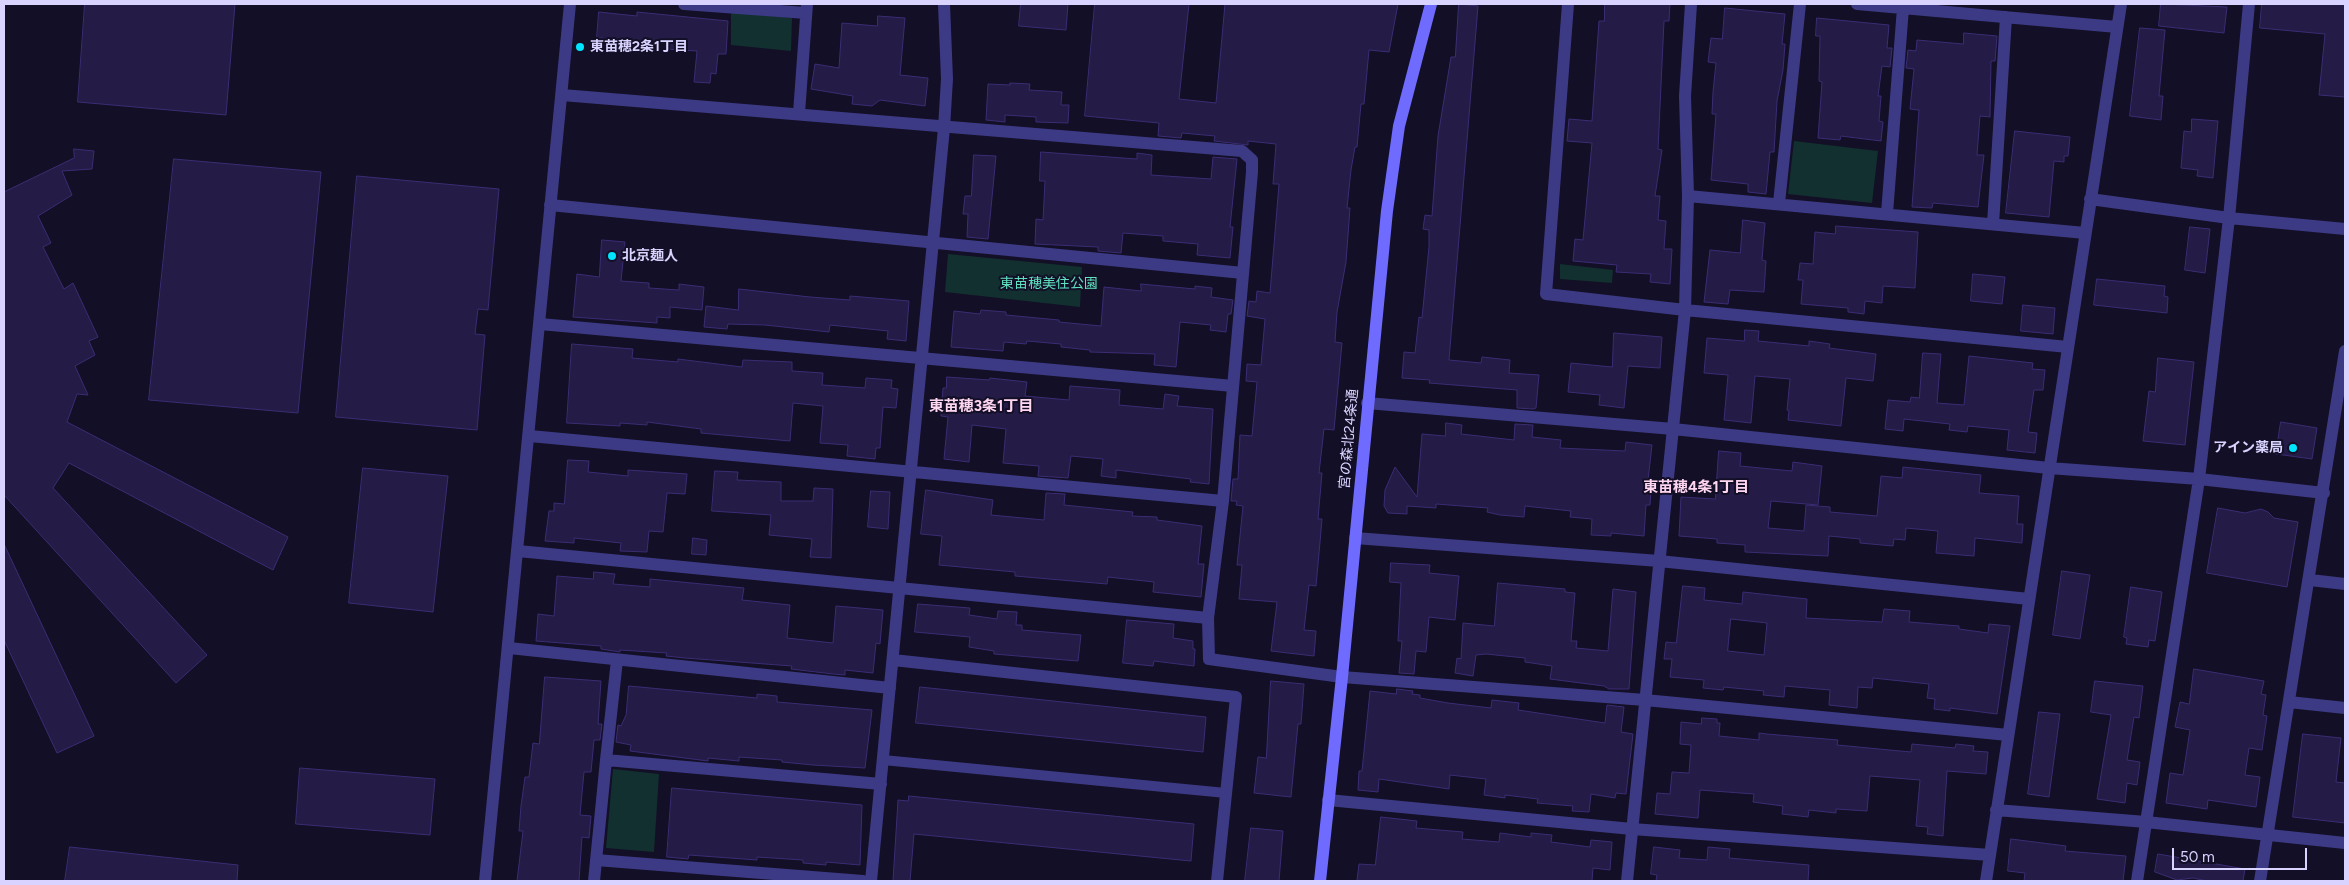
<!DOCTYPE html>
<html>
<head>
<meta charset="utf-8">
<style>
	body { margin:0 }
	#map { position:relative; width:2349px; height:885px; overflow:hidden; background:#130f26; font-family:Figtree,sans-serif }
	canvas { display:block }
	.frame { position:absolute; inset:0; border:5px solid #d9d4ff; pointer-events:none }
	.scale { position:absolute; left:2172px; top:848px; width:135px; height:22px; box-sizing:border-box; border:2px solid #d9d4ff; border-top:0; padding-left:6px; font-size:15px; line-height:18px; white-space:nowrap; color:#d9d4ff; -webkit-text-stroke:4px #130f26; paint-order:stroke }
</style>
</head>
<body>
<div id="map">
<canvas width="2349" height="885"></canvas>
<div class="frame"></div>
<div class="scale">50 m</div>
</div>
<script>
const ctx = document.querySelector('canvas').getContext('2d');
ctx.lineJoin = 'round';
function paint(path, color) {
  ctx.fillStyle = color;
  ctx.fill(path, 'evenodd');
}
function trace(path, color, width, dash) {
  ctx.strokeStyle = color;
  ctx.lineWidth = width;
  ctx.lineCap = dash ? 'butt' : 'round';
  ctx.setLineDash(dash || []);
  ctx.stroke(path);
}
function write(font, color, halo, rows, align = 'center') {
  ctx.font = font + ' Figtree,"Noto Sans JP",sans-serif';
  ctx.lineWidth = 4;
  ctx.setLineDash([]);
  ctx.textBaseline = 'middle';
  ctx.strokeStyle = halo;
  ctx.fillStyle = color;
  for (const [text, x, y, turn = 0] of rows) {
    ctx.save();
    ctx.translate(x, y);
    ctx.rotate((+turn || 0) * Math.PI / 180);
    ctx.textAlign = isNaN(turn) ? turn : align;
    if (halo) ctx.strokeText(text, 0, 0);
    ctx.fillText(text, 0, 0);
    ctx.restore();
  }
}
paint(new Path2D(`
	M731,12L792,18L791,51L731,45Z
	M1794,141L1878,151L1872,203L1788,194Z
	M948,254L1082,267L1080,307L945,292Z
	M1560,264L1613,270L1612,283L1560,279Z
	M613,769L659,774L654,852L606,848Z`), '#12302f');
const building = new Path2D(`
	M85,4H235L226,115L78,102Z
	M1021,4H1068L1066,30L1019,26Z
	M1095,4H1189L1179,99L1216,103L1225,4H1398L1389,52L1369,50L1364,104H1361L1357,147H1355L1351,170L1347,208H1350L1346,262L1337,312L1335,342L1342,343L1334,430L1324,429L1319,473H1322L1318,519H1322L1320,542L1316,586L1309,585L1304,630L1316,631L1314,656L1271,651L1277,602L1239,599L1242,565H1237L1243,506L1236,505L1237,501H1231L1233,479H1238L1240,435L1252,436L1257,382L1246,381L1247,364L1261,365L1265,319L1247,316L1249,301L1256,302L1257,291L1270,293L1279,184H1273L1276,144L1248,141V145L1214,141L1215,136L1182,133L1181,138L1158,136L1159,123L1085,116Z
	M1459,4L1478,6L1449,360L1481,363L1482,357L1510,360L1509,373L1539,375L1536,408L1534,409L1517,408V390L1429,383L1430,380L1402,378L1404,352L1415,353L1419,317L1422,318L1429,247V230L1423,229L1425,215L1432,216L1438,136L1451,57H1455Z
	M1605,4H1670L1669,21H1664L1658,149L1662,150L1655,196H1660L1658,220L1666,221L1664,249H1672L1670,284L1650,282L1651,274L1616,272L1617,265L1573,261L1575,239L1583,240L1592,143L1567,141L1569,119L1592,121L1599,21H1604Z
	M2161,4L2227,7L2224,33L2159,26Z
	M2262,4H2345V97L2319,95L2325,34L2260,28Z
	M1725,8L1785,14L1782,44H1785L1783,70L1777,101L1774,152H1770L1766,194L1748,192V184L1711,180L1716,114H1712L1713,92L1716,63L1708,62L1711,38L1722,39Z
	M599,12L637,16V12L728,21L726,54H718L716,74L711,73L710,83L694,82L697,51L665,49V43L618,39V47L602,46L603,38H597Z
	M878,16L905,18L900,75L928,78L925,106L880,100L872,106L852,104L853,96L811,89L815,64L839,68L842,23L877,26Z
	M1817,18L1889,25L1887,48H1892L1890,67L1882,66L1878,96H1881L1879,121L1883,122L1881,141L1841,136L1840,140L1818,138L1822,82L1819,81L1820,36H1816Z
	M2140,28L2165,30L2159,96H2163L2161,120L2130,116Z
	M1964,33L1997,36L1995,61H1991L1990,117L1980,116L1977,155H1984L1978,207L1933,203L1932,208L1912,207L1919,110L1910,109L1914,69L1906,68L1908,50L1916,51L1917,40L1963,44Z
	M1010,83L1030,84L1029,90L1062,92L1061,105H1069L1068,123L1036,122V117L1005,115V122L986,120L988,84L1010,85Z
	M2192,119L2218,121L2213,178L2197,176L2198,170L2181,168L2184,131L2191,132Z
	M2015,131L2070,137L2068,156H2064V162L2054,161L2049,217L2006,213Z
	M74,149L94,151L92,169L62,171L72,195L38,216L51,243L43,247L64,289L73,283L98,337L89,341L95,355L75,366L88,395L77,394L67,422L288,537L273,570L69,463L53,488L207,655L176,683L4,495V192L74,158Z
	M1041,152L1137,159V153L1152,155L1151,175L1211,179L1213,157L1237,159L1230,227H1233L1230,258L1197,255L1198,244L1163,241V236L1123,233L1121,253L1098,251V247L1035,244L1036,219L1043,220L1045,181H1040Z
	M974,155L996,156L988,239L967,237L968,214H963L965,196H971Z
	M174,159L321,172L298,413L149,400Z
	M357,176L499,189L488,310L478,309L475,334L485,335L477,430L336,417Z
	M1743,220L1765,223L1762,260L1766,261L1764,292L1730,290L1728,304L1704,302L1710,250L1740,253Z
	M1836,226L1918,232L1915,288L1883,286L1882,303L1865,301L1864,314L1848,312V308L1801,304L1803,280H1798L1800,263L1813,264L1815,232L1835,234Z
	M2190,227L2210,229L2205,273L2185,270Z
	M602,240L625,242L621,281L649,283V288L679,290V284L704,287L702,310L670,307V318L657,317V323L573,317L577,274L599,277Z
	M1973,274L2005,277L2002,304L1971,301Z
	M2097,279L2165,286L2164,296L2168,297L2167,313L2094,305Z
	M1141,284L1195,289V286L1212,288L1211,297L1233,300L1231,314H1228L1226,332L1210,330L1211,325L1180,322L1176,367L1154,365L1155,354L1090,352V350L1061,347V344L1027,341L1026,344L1004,342L1003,351L951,347L954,311L980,314L981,310L1006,312V315L1059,320V322L1101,326L1104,287L1141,291Z
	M739,289L810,297L850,300V296L909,301L906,341L887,339L888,331L830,325L829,332L765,325L728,324L727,329L704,327L706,306L738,310Z
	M2023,305L2055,308L2053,334L2021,331Z
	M1745,330L1759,331L1758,341L1809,346V341L1830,344L1829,348L1876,354L1873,381L1846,378L1841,426L1788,420L1789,411L1787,410L1790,379L1755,376L1751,423L1724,420L1728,375L1704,373L1707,338L1744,341Z
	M1614,333L1662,337L1660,368L1628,366L1624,408L1599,405L1600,395L1568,392L1571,363L1612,367Z
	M572,344L633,349L632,358L678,362V359L742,367L743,360L792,362V371L823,373L822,385L865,388L866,378L892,380L891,388L898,389L896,408L883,407L880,448H876L875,459L847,456L848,445L820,443L823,406L793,403L790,441L701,433V429L647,422V425L620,423V426L567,423Z
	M1923,353L1941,354L1937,403L1964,405L1969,356L2033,363L2032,369L2045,370L2043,390H2034L2028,432L2037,433L2035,453L2007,450L2009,430L1968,426L1967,432L1949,430L1950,424L1904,419L1903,431L1885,429L1888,400L1910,402L1911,397L1919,398Z
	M2158,358L2194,362L2185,445L2143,441L2149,391L2155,392Z
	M947,377L989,380L990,378L1027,382L1025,396L1069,400L1070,386L1120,390L1119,405L1163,409L1165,394L1179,396L1177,406L1213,409L1209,484L1190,482L1191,479L1116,470V478L1101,476L1103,459L1071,456L1068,478L1038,476L1039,466L1003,463L1006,429L972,425L969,462L944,459L948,417L941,416L943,388H946Z
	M2281,422L2317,428L2312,459L2276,454Z
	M1446,423L1462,425L1461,434L1514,440L1515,424L1533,425L1532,437L1561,440L1560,448L1625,451L1626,442L1652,445L1647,489L1651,490L1650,505H1646L1644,536L1611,533V536L1591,535L1592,519L1570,517L1571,511L1525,506L1524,517L1500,515L1487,512L1488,508L1436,504V508L1407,506V514L1388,513L1384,506L1385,490L1395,467L1417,497L1422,434L1445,436Z
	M1719,451L1741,453L1740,466L1792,471L1793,462L1822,466L1818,505L1771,501L1768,528L1804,531L1806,505L1830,507V512L1877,516L1881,476L1902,478L1903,467L1981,475L1979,493L2019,496L2017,524H2023L2022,543L1975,538L1974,556L1936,553L1938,531L1906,528L1905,540L1894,539L1893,546L1860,543V539L1829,536L1828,556L1745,552V545L1717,543V539L1679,536L1681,497L1715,499Z
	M568,460L589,461L588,472L628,476V470L687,474L685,494L667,493L663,532L649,531L647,552L620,551L621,543L574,538V543L545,541L549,511H554V503L564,504Z
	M363,468L448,476L433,612L349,603Z
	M715,471L738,472L737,480L781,482V501H813L814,488L833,489L831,558L810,557L812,539L769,535L771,515L712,511Z
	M926,490L993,500L991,515L1044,520L1046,493L1065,494L1064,505L1133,512L1132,516L1157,517V520L1202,526L1198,564H1204L1201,597L1153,592L1154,582L1108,577L1107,584L1015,576V572L939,565L942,536L921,534Z
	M871,491L890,492L888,529L868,527Z
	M2218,508L2245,513L2261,509L2268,512L2274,518L2298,522L2287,587L2207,573Z
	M693,538L707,540L706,555L692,554Z
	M4,544L94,736L57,753L4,640Z
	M1391,563L1430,565L1429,573L1459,576L1455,620L1429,617L1426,652L1416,651L1414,674L1399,673L1402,641H1398L1401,583L1390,582Z
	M2062,571L2090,575L2080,639L2053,635Z
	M594,572L615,574L613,584L650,587V579L744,588L742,600L790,605L787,638L833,643L836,606L883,610L880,644L876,643L873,673L845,670V675L833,674L791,669L792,666L685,658L666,656L667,653L620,650V652L601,649V646L536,641L538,614L554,616L557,576L593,579Z
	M1498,583L1565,589V592L1575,593L1571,641H1577L1576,648L1608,651L1613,589L1636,592L1629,689H1609L1604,686L1550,679L1552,666L1525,662V658L1486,654L1476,655L1473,676L1455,673L1457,658L1461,659L1463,623L1494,626Z
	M1683,586L1705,588L1704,600L1742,604L1743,592L1807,599L1806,618L1882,622L1884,609L1910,611L1909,622L1959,626V629L1988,633L1989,624L2010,626L1997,714L1950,708V711L1934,709L1935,699L1927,698L1929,684L1873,678L1872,688L1858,687L1857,708L1829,705L1830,690L1785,686L1784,697L1763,695L1764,691L1724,687L1723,690L1703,688L1704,680L1670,677L1672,659H1664L1666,642L1676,643ZM1731,619L1767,623L1764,655L1728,651Z
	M2131,587L2162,592L2155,641L2149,640L2148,647L2126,644L2127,638L2124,637Z
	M918,604L970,608L969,615L997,619L998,611L1017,612L1016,625H1022V630L1081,635L1078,661L994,654V651L969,647L970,637L915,632Z
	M1127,620L1174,624L1173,638L1193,641V649H1195L1194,666L1154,661L1153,666L1123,663Z
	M2194,669L2264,681L2261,694L2266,695L2263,715L2267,716L2262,750L2249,748L2245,775L2260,777L2256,807L2208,800L2207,809L2166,803L2170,773L2183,775L2190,730L2175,727L2180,702L2189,704Z
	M545,677L601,681L598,724H602L600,740H594L591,772H584L580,815L591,816L589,838L582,837L579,881H517L523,831H519L521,806L525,777H529L533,743L539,744Z
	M1271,681L1304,684L1301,724H1298L1291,797L1254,793L1258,757L1266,758Z
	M2095,681L2143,686L2139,718L2134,717L2127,760L2140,762L2137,785L2127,783L2125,803L2097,799L2111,715L2091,712Z
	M629,686L757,698V694L777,696V702L872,710L865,768L813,765L782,762V760L739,757V761L708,758V761L630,751L631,745L616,742L618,725L621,726L626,715Z
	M920,687L1206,717L1203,752L916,723Z
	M1397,689L1413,691L1412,694L1420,695V698L1448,703L1491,708L1492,700L1519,703L1518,710L1605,723L1607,705L1624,707L1621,732L1633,734L1626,794L1616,793L1615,798L1591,794L1589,812L1572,811L1573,806L1537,803L1538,799L1505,795V798L1484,795L1486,779L1450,775L1449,789L1379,779L1378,792L1358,790L1359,771H1362L1370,691L1396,694Z
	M2039,712L2060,714L2049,797L2028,794Z
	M1702,718L1717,719V723H1720L1719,736L1759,740V733L1767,734L1838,740L1837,745L1911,752L1912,744L1955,748L1956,744L1974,746L1973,751L1988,752L1986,774L1947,771L1943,836L1927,834L1928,827L1916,826L1920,780L1870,776L1867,811L1836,809V813L1809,810L1808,817L1782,814L1783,806L1753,802L1754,794L1700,790L1698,818L1655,814L1657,793L1670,794L1672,772L1689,773L1691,745L1680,744L1681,722L1701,724Z
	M2303,734L2341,738L2336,782L2345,783V823L2293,817Z
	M300,768L435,779L430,835L296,824Z
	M672,788L862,805L860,865L826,862V865L803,863V860L757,857V860L689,855L688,859L667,857Z
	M909,796L1194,824L1191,861L914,834L910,881H893L898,800L908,801Z
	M1381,817L1417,821L1416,828L1463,832L1462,839L1499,842L1500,833L1531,837V833L1552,835L1551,842L1590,847L1591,840L1612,842L1610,870L1593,868L1592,881H1361L1357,880L1359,864L1375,865Z
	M1251,828L1283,831L1279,881H1245Z
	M2011,839L2066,846L2065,851L2126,856L2123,881H2024L2025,873L2008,871Z
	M70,847L238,865L237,881H65Z
	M1654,847L1680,850L1679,858L1707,860L1708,847L1730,849L1729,858L1809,865L1808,881H1656L1657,875L1651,874Z
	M2158,854L2245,869L2243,881H2207L2193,878L2177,880L2155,872Z`);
paint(building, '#241b47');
trace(building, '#3b2d73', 1);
trace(new Path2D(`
	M883,760L1226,793`), '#3d3a85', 10);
trace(new Path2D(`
	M684,4L806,13
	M1568,4L1546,294L1685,310L2068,347
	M1857,4L2117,27
	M562,95L1242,151L1252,160V172L1223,501L1208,618L1209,659L1342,677L1645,700L2008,735
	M799,113L807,4
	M1688,196L2085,233
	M2090,199L2229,218L2345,229
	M1779,203L1800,4
	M550,205L1243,273
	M1887,213L1903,8
	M1993,224L2006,17
	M540,324L1233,386
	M1367,403L1673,429L2049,468L2199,479L2324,493
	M530,436L1223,501
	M1355,538L1659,561L2029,599
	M518,551L1208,618
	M2310,580L2345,584
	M509,648L890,688
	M893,660L1236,697L1217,881
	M2289,702L2345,708
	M606,760L617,660
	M1328,800L1632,829L1990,855
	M1996,810L2146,822L2345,843
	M596,860L863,881
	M485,881L570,4
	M594,881L606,760L881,784
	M871,881L944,128L947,79L944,4
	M1627,881L1685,310L1688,196L1685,96L1691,4
	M1986,881L2121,4
	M2137,881L2199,479L2229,218L2249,4
	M2260,881L2345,351`), '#3d3a85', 12);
trace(new Path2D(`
	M1320,881L1342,677L1387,211L1399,126L1431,4`), '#6f6bff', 12);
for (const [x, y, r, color] of [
	[580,47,5,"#00e5ff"],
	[612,256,5,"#00e5ff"],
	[2293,448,5,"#00e5ff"]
]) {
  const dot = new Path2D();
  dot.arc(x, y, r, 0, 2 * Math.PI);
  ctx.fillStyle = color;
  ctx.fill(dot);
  trace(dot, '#130f26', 2);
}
write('bold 14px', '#d9d4ff', '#130f26', [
	["東苗穂2条1丁目",590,47],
	["北京麺人",622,256],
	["アイン薬局",2283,448,"right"]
], 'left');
write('14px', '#5fe0c0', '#130f26', [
	["東苗穂美住公園",1049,284]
]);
write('14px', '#d9d4ff', '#130f26', [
	["宮の森北24条通",1349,439,-85]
]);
write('bold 15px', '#ffd6f0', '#130f26', [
	["東苗穂3条1丁目",981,407],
	["東苗穂4条1丁目",1696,488]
]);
</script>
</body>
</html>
